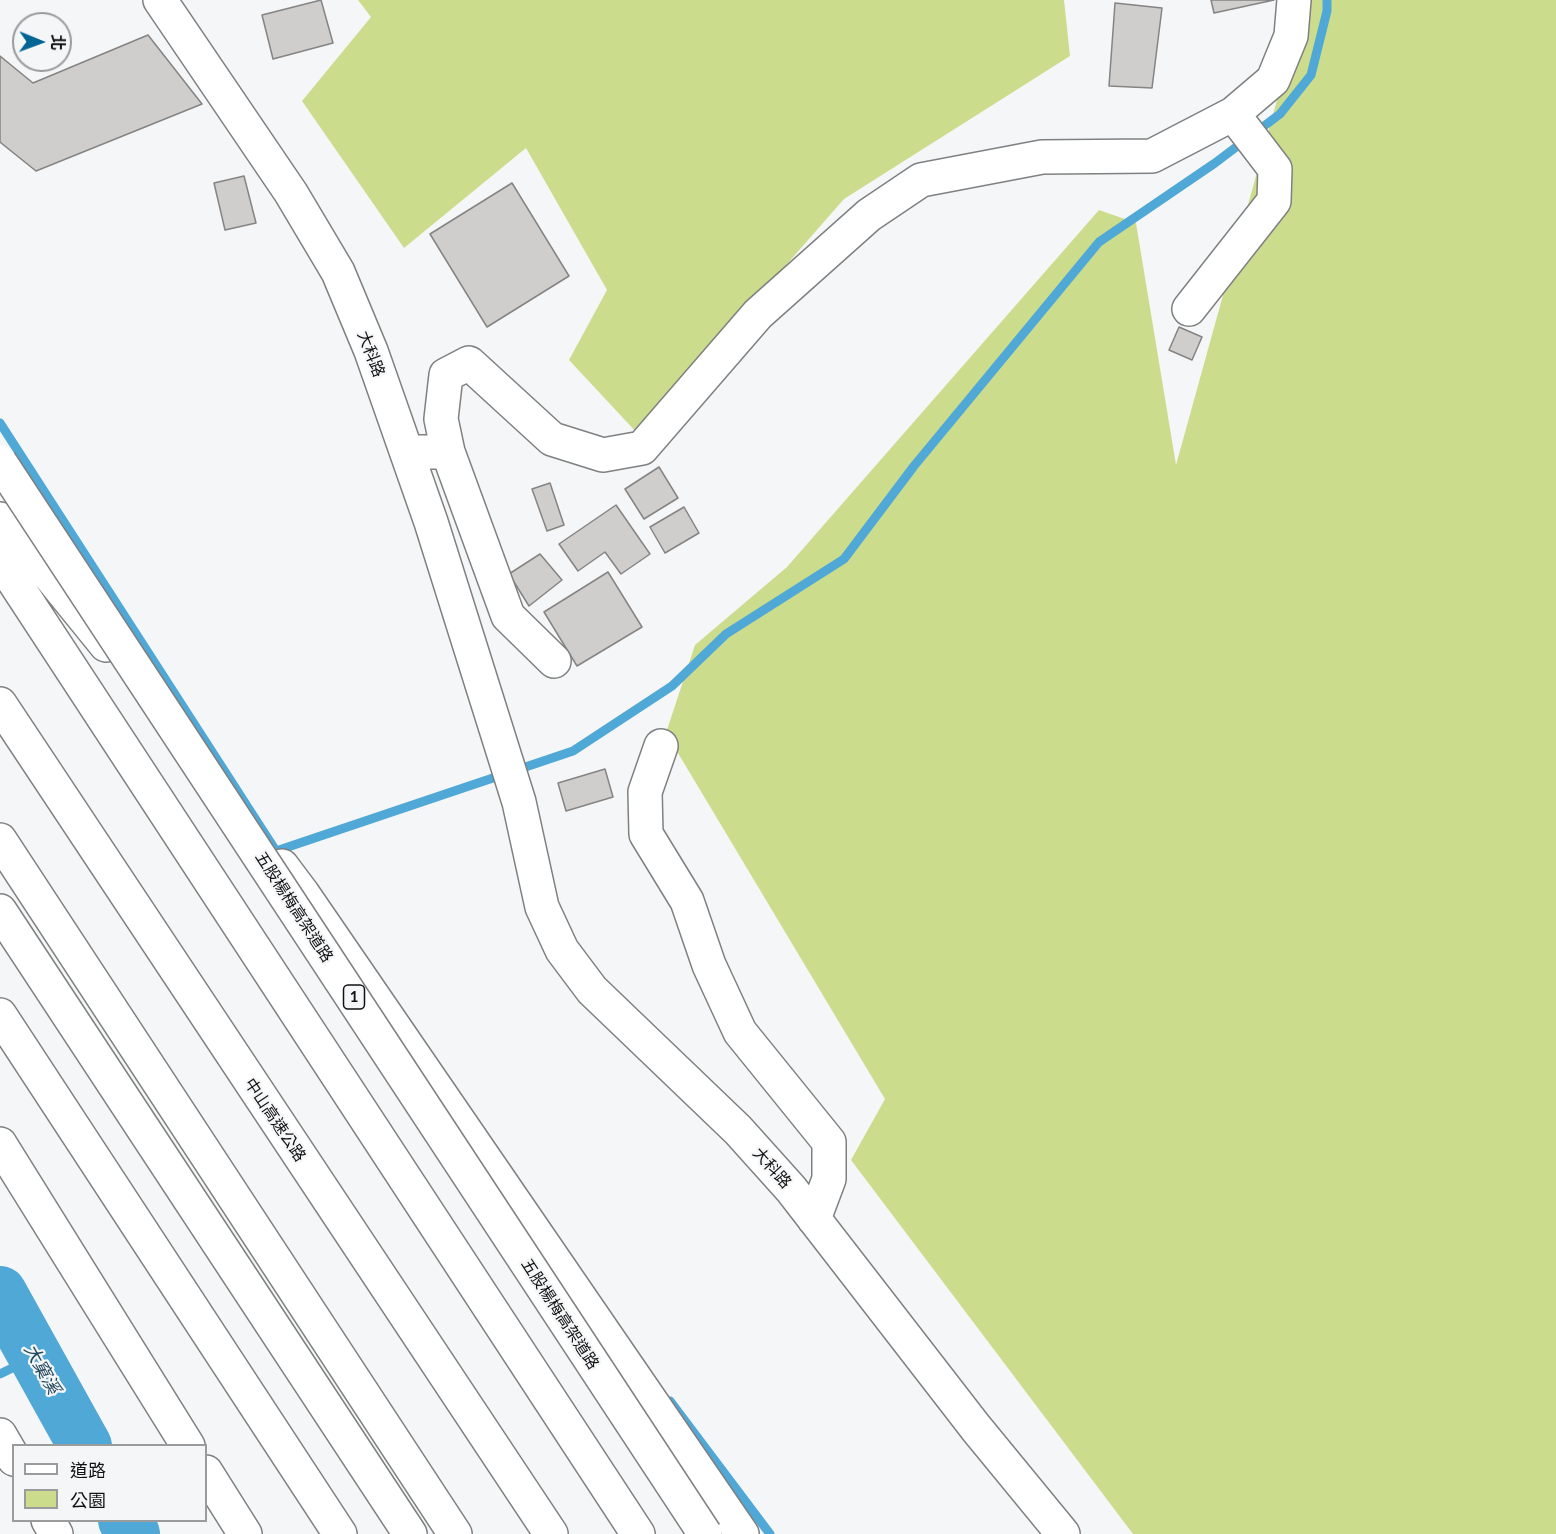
<!DOCTYPE html>
<html>
<head>
<meta charset="utf-8">
<style>
	body { margin:0 }
	#map { position:relative; width:1556px; height:1534px; overflow:hidden; background:#f5f6f8; font-family:Lato,"Noto Sans TC",sans-serif }
	canvas { display:block }
	.legend { position:absolute; left:12px; top:1444px; width:195px; height:78px; box-sizing:border-box; background:#f5f6f8; border:2px solid #9a9b9c; margin:0; padding:8px 10px; list-style:none; font-size:18px; color:#121213 }
	.legend li { display:flex; align-items:center; gap:12px; height:30px }
	.legend b { width:30px; border:2px solid #9a9b9c }
	.north { position:absolute; left:12px; top:12px; width:60px; height:60px; box-sizing:border-box; background:#f5f6f8; border:2px solid #9a9b9c; border-radius:50%; rotate:91deg; font-size:16px; font-weight:700; line-height:24px; text-align:center; color:#121213 }
	.north::after { content:''; display:block; margin:auto; width:21px; height:27px; background:#016594; clip-path:polygon(50% 0,100% 100%,50% 72%,0 100%) }
</style>
</head>
<body>
<div id="map">
<canvas width="1556" height="1534"></canvas>
<ul class="legend">
<li><b style="height:8px;background:#fff"></b>道路</li>
<li><b style="height:16px;background:#ccdc8d"></b>公園</li>
</ul>
<div class="north">北</div>
</div>
<script>
const ctx = document.querySelector('canvas').getContext('2d');
ctx.lineJoin = 'round';
function paint(path, color) {
  ctx.fillStyle = color;
  ctx.fill(path, 'evenodd');
}
function trace(path, color, width, dash) {
  ctx.strokeStyle = color;
  ctx.lineWidth = width;
  ctx.lineCap = dash ? 'butt' : 'round';
  ctx.setLineDash(dash || []);
  ctx.stroke(path);
}
function write(font, color, halo, rows, align = 'center') {
  ctx.font = font + ' Lato,"Noto Sans TC",sans-serif';
  ctx.lineWidth = 4.5;
  ctx.setLineDash([]);
  ctx.textBaseline = 'middle';
  ctx.strokeStyle = halo;
  ctx.fillStyle = color;
  for (const [text, x, y, turn = 0] of rows) {
    ctx.save();
    ctx.translate(x, y);
    ctx.rotate((+turn || 0) * Math.PI / 180);
    ctx.textAlign = isNaN(turn) ? turn : align;
    if (halo) ctx.strokeText(text, 0, 0);
    ctx.fillText(text, 0, 0);
    ctx.restore();
  }
}
paint(new Path2D(`
	M358,0H1064L1070,56L844,199L638,434L569,360L607,290L526,148L404,248L302,101L371,17Z
	M1299,0H1556V1534H1133L851,1160L885,1099L666,733L695,645L787,567L1099,210L1136,223L1176,465L1300,17Z`), '#ccdc8d');
trace(new Path2D(`
	M0,423L276,851
	M283,860L276,851L573,751L672,686L726,634L844,559L914,466L1099,242L1215,163L1280,114L1311,75L1327,11V0
	M0,1374L37,1356
	M670,1401L770,1534`), '#4fa8d5', 9);
trace(new Path2D(`
	M0,1293L85,1446
	M125,1520L133,1534`), '#4fa8d5', 54);
const building = new Path2D(`
	M321,0L333,43L273,59L262,15Z
	M1211,0H1274L1214,13Z
	M1115,3L1162,8L1152,88L1109,86Z
	M148,35L202,104L36,171L0,142V56L33,83Z
	M244,176L256,223L225,230L214,183Z
	M512,183L569,276L487,327L430,234Z
	M1179,327L1202,337L1192,360L1169,350Z
	M659,467L678,498L644,519L625,489Z
	M550,483L564,525L547,531L532,489Z
	M616,505L650,554L621,574L605,552L578,571L559,544Z
	M684,507L699,533L665,553L650,527Z
	M540,554L562,580L529,606L509,574Z
	M608,572L642,627L577,666L544,612Z
	M605,769L613,797L566,811L558,783Z`);
paint(building, '#d0cecd');
trace(building, '#858483', 1.5);
const minor = new Path2D(`
	M160,0L291,193L338,272L371,351L431,522L519,802L542,907L562,950L592,990L738,1130L791,1189L976,1428L1063,1534
	M1189,309L1274,201L1275,169L1233,114
	M407,452H448L441,419L446,375L469,363L552,439L603,455L642,448L758,314L869,215L921,180L1042,157L1152,156L1233,114L1273,80L1291,36L1294,0
	M448,452L508,616L554,661
	M661,746L645,792L646,834L687,901L709,965L740,1032L829,1142V1179L814,1219
	M0,1435L14,1459
	M48,1520L56,1534`);
const highway = new Path2D(`
	M0,519L46,571L106,645
	M0,560L638,1534
	M0,704L551,1534
	M0,840L455,1534
	M282,866L303,894L742,1534
	M0,911L410,1534
	M0,1015L340,1534
	M0,1144L188,1446
	M206,1472L245,1534`);
trace(minor, '#7f8081', 36);
trace(highway, '#7f8081', 36);
trace(minor, '#fff', 33);
trace(highway, '#fff', 33);
const highwayBridge = new Path2D(`
	M0,462L705,1534`);
trace(highwayBridge, '#7f8081', 36, []);
trace(highwayBridge, '#fff', 33);
for (const [x, y, w] of [
	[354,997,21]
]) {
  const box = new Path2D();
  box.roundRect(x - w / 2, y - 12, w, 24, 4.5);
  ctx.fillStyle = '#f5f6f8';
  ctx.fill(box);
  trace(box, '#121213', 1.5);
}
write('bold 15px', '#121213', null, [
	["1",354,997]
]);
write('16px', '#121213', '#f5f6f8', [
	["大科路",371,354,69],
	["五股楊梅高架道路",294,907,57],
	["中山高速公路",275,1120,56],
	["大科路",772,1168,48],
	["五股楊梅高架道路",560,1314,57]
]);
write('italic 18px', '#23495d', '#f5f6f8', [
	["大窠溪",42,1369,61]
]);
</script>
</body>
</html>
